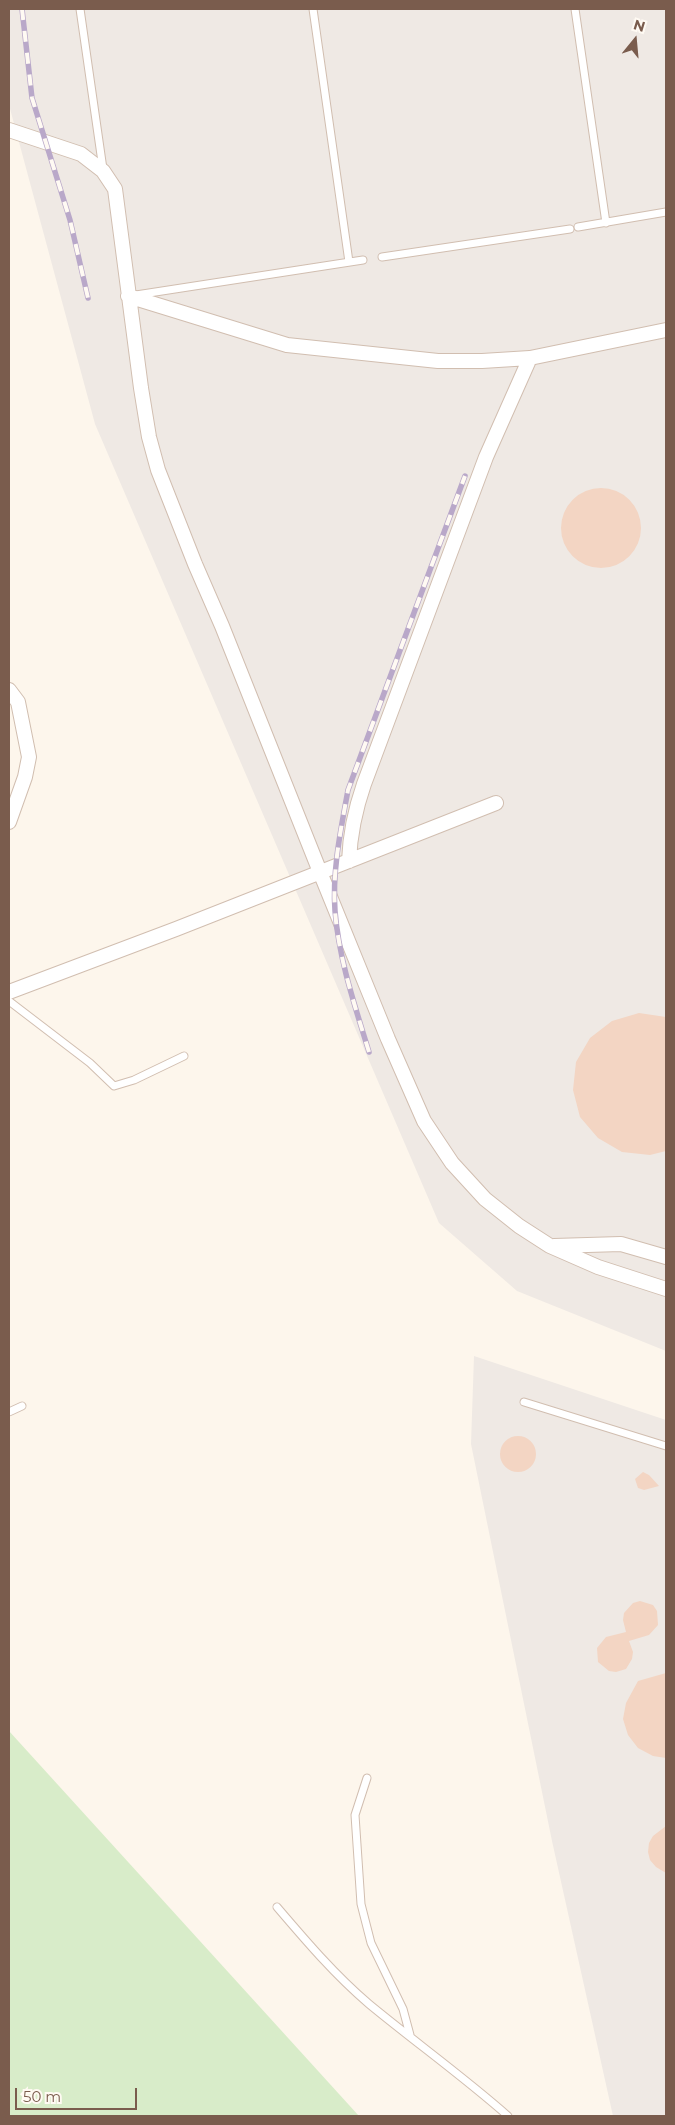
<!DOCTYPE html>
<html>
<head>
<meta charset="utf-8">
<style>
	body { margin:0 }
	#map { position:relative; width:675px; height:2125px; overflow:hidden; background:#fdf6ec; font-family:Montserrat,sans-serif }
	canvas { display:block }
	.frame { position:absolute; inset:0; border:10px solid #7a5c4d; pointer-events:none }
	.north { position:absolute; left:610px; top:15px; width:50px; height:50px; -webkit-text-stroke:4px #fffaf3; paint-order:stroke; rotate:17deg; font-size:14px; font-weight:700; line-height:20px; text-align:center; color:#7a5c4d }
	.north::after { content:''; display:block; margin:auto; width:18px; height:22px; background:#7a5c4d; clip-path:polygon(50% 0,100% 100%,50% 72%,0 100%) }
	.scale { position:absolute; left:15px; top:2088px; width:122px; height:22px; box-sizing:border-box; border:2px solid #7a5c4d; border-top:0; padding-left:6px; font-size:15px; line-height:18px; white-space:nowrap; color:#7a5c4d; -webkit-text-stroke:4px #fffaf3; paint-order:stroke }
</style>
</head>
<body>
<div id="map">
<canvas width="675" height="2125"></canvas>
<div class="frame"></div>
<div class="north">N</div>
<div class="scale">50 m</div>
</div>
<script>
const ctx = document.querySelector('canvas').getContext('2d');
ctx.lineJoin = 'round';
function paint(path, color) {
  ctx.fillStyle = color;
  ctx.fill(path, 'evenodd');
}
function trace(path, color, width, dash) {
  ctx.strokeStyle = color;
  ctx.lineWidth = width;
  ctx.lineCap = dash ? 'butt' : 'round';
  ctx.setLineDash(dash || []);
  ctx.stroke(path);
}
paint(new Path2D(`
	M9,9H666V1351L517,1291L439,1223L95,424L9,105Z
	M474,1356L666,1420V2116H613L552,1841L471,1444Z`), '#efe9e4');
paint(new Path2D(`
	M9,1731L359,2116H9Z`), '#d8ecc9');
paint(new Path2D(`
	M561 528a40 40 0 1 1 80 0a40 40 0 1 1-80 0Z
	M639,1013L666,1017V1151L650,1155L622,1152L598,1138L580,1117L573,1090L576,1062L590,1038L612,1021Z
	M500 1454a18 18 0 1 1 36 0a18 18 0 1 1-36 0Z
	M643,1472L649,1475L659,1486L644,1490L638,1488L635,1479Z
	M640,1601L653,1605L657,1611L658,1625L649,1635L629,1641L633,1652L632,1659L626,1669L616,1672L609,1671L598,1662L597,1648L606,1637L626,1632L623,1620L624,1613L633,1603Z
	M666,1673V1758L653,1756L638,1748L628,1735L623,1719L626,1703L638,1681Z
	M666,1826V1873L656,1867L650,1860L648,1852L649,1843L653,1836Z`), '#f3d5c3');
const lane = new Path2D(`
	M80,9L103,169
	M313,9L349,262
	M575,9L606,223
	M578,227L666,212
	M382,257L570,229
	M136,295L363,260
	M9,1001L90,1063L114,1086L134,1080L184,1056
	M524,1402L666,1446
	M9,1412L22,1406
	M367,1778L355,1815L361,1904L371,1943L403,2009L410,2035
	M277,1907C306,1941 335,1975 369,2004C415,2042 464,2077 508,2116`);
const street = new Path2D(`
	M9,130L81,154L103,171L115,189L141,388L149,437L158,470L195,564L222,626L320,872L388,1039L424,1121L452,1163L485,1199L519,1226L550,1246L598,1267L666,1289
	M128,296L287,345L438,361H482L530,358L666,330
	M9,690L18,702L29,757L25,777L9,822
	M349,861C350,834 355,810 364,784L486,457L530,358
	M9,992L176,929L496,803
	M554,1246L621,1244L666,1257`);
trace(lane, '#d1beb0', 9);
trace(street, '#d1beb0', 16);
trace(lane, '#fff', 7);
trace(street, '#fff', 14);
const rail = new Path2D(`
	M22,9L32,98L70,220L88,298
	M369,1052C355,1006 339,960 335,911C332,870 341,829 348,790L465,476`);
trace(rail, '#b9a8c9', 5.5);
trace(rail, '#fffaf3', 4, [11]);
</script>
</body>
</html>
